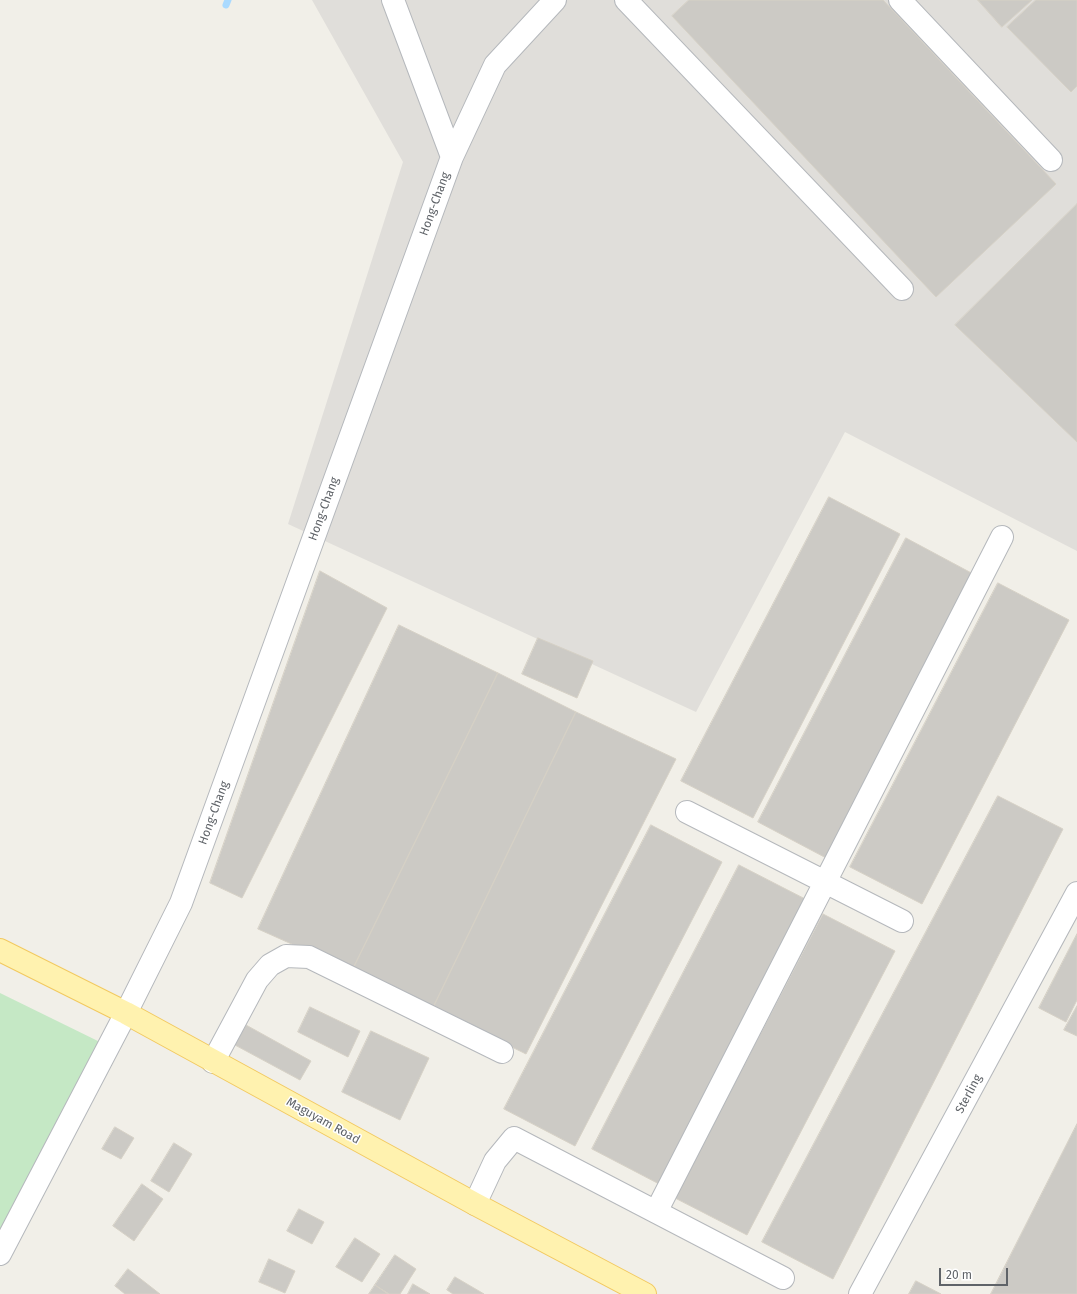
<!DOCTYPE html>
<html>
<head>
<meta charset="utf-8">
<style>
	body { margin:0 }
	#map { position:relative; width:1077px; height:1294px; overflow:hidden; background:#f1efe8; font-family:"Fira Sans",sans-serif }
	canvas { display:block }
	.scale { position:absolute; left:939px; top:1268px; width:69px; height:18px; box-sizing:border-box; border:2px solid #5f6368; border-top:0; padding-left:5px; font-size:12px; line-height:14px; white-space:nowrap; color:#5f6368; -webkit-text-stroke:3px #fff; paint-order:stroke }
</style>
</head>
<body>
<div id="map">
<canvas width="1077" height="1294"></canvas>
<div class="scale">20 m</div>
</div>
<script>
const ctx = document.querySelector('canvas').getContext('2d');
ctx.lineJoin = 'round';
function paint(path, color) {
  ctx.fillStyle = color;
  ctx.fill(path, 'evenodd');
}
function trace(path, color, width, dash) {
  ctx.strokeStyle = color;
  ctx.lineWidth = width;
  ctx.lineCap = dash ? 'butt' : 'round';
  ctx.setLineDash(dash || []);
  ctx.stroke(path);
}
function write(font, color, halo, rows, align = 'center') {
  ctx.font = font + ' "Fira Sans",sans-serif';
  ctx.lineWidth = 3;
  ctx.setLineDash([]);
  ctx.textBaseline = 'middle';
  ctx.strokeStyle = halo;
  ctx.fillStyle = color;
  for (const [text, x, y, turn = 0] of rows) {
    ctx.save();
    ctx.translate(x, y);
    ctx.rotate((+turn || 0) * Math.PI / 180);
    ctx.textAlign = isNaN(turn) ? turn : align;
    if (halo) ctx.strokeText(text, 0, 0);
    ctx.fillText(text, 0, 0);
    ctx.restore();
  }
}
paint(new Path2D(`
	M312,0H1077V551L845,432L696,712L288,524L403,162Z`), '#e0deda');
paint(new Path2D(`
	M0,993L104,1044L0,1241Z`), '#c5e8c5');
trace(new Path2D(`
	M226,5L228,0`), '#aadaff', 7);
const building = new Path2D(`
	M689,0H883L1056,184L936,297L672,16Z
	M978,0H1032L1002,27Z
	M1036,0H1077V86L1071,92L1007,27Z
	M1077,204V442L955,325Z
	M829,497L900,534L753,818L681,781Z
	M906,538L977,576L830,860L758,822Z
	M320,571L387,608L242,898L210,883Z
	M998,583L1069,620L922,904L850,867Z
	M399,625L498,673L352,971L258,929Z
	M538,638L593,661L577,698L522,674Z
	M498,673L576,712L433,1008L352,971Z
	M576,712L676,759L526,1054L433,1008Z
	M998,796L1063,829L833,1279L762,1242Z
	M651,825L722,862L575,1146L504,1109Z
	M739,865L811,902L663,1186L592,1149Z
	M823,914L895,951L747,1235L675,1198Z
	M1077,934V1000L1066,1022L1039,1008Z
	M1077,1006V1036L1064,1030Z
	M310,1007L360,1031L348,1057L298,1032Z
	M246,1025L311,1061L300,1080L235,1045Z
	M371,1031L429,1058L400,1120L342,1092Z
	M1077,1124V1294H991Z
	M115,1127L134,1138L121,1159L102,1149Z
	M174,1143L192,1154L169,1192L151,1181Z
	M142,1184L163,1199L134,1241L113,1226Z
	M299,1209L324,1222L312,1244L287,1231Z
	M355,1238L380,1254L362,1282L336,1267Z
	M395,1255L416,1269L400,1294H389L375,1285Z
	M269,1259L295,1271L285,1293L259,1282Z
	M128,1269L160,1294H125L115,1286Z
	M455,1277L479,1291L484,1294H453L447,1290Z
	M916,1281L941,1294H909Z
	M413,1284L430,1294H408Z
	M375,1285L388,1294H369Z`);
paint(building, '#cccac5');
trace(building, '#d6d1c6', 1);
const minor = new Path2D(`
	M626,0L902,289
	M900,0L1051,160
	M452,157L495,65L555,0
	M687,812L902,921
	M213,1062L257,980L270,965L286,956L309,957L502,1052
	M475,1204L495,1161L514,1138L783,1278
	M656,1212L1002,537
	M0,1254L126,1013L181,903L452,157L393,0
	M860,1294L1077,893`);
const major = new Path2D(`
	M0,950L126,1013L475,1204L645,1294`);
trace(minor, '#b5b8bc', 24);
trace(major, '#f2c960', 24);
trace(minor, '#fff', 22);
trace(major, '#fff2af', 22);
write('12px', '#5f6368', '#fff', [
	["Hong-Chang",435,204,-70],
	["Hong-Chang",324,509,-70],
	["Hong-Chang",214,813,-70],
	["Sterling",969,1094,-62],
	["Maguyam Road",323,1121,29]
]);
</script>
</body>
</html>
